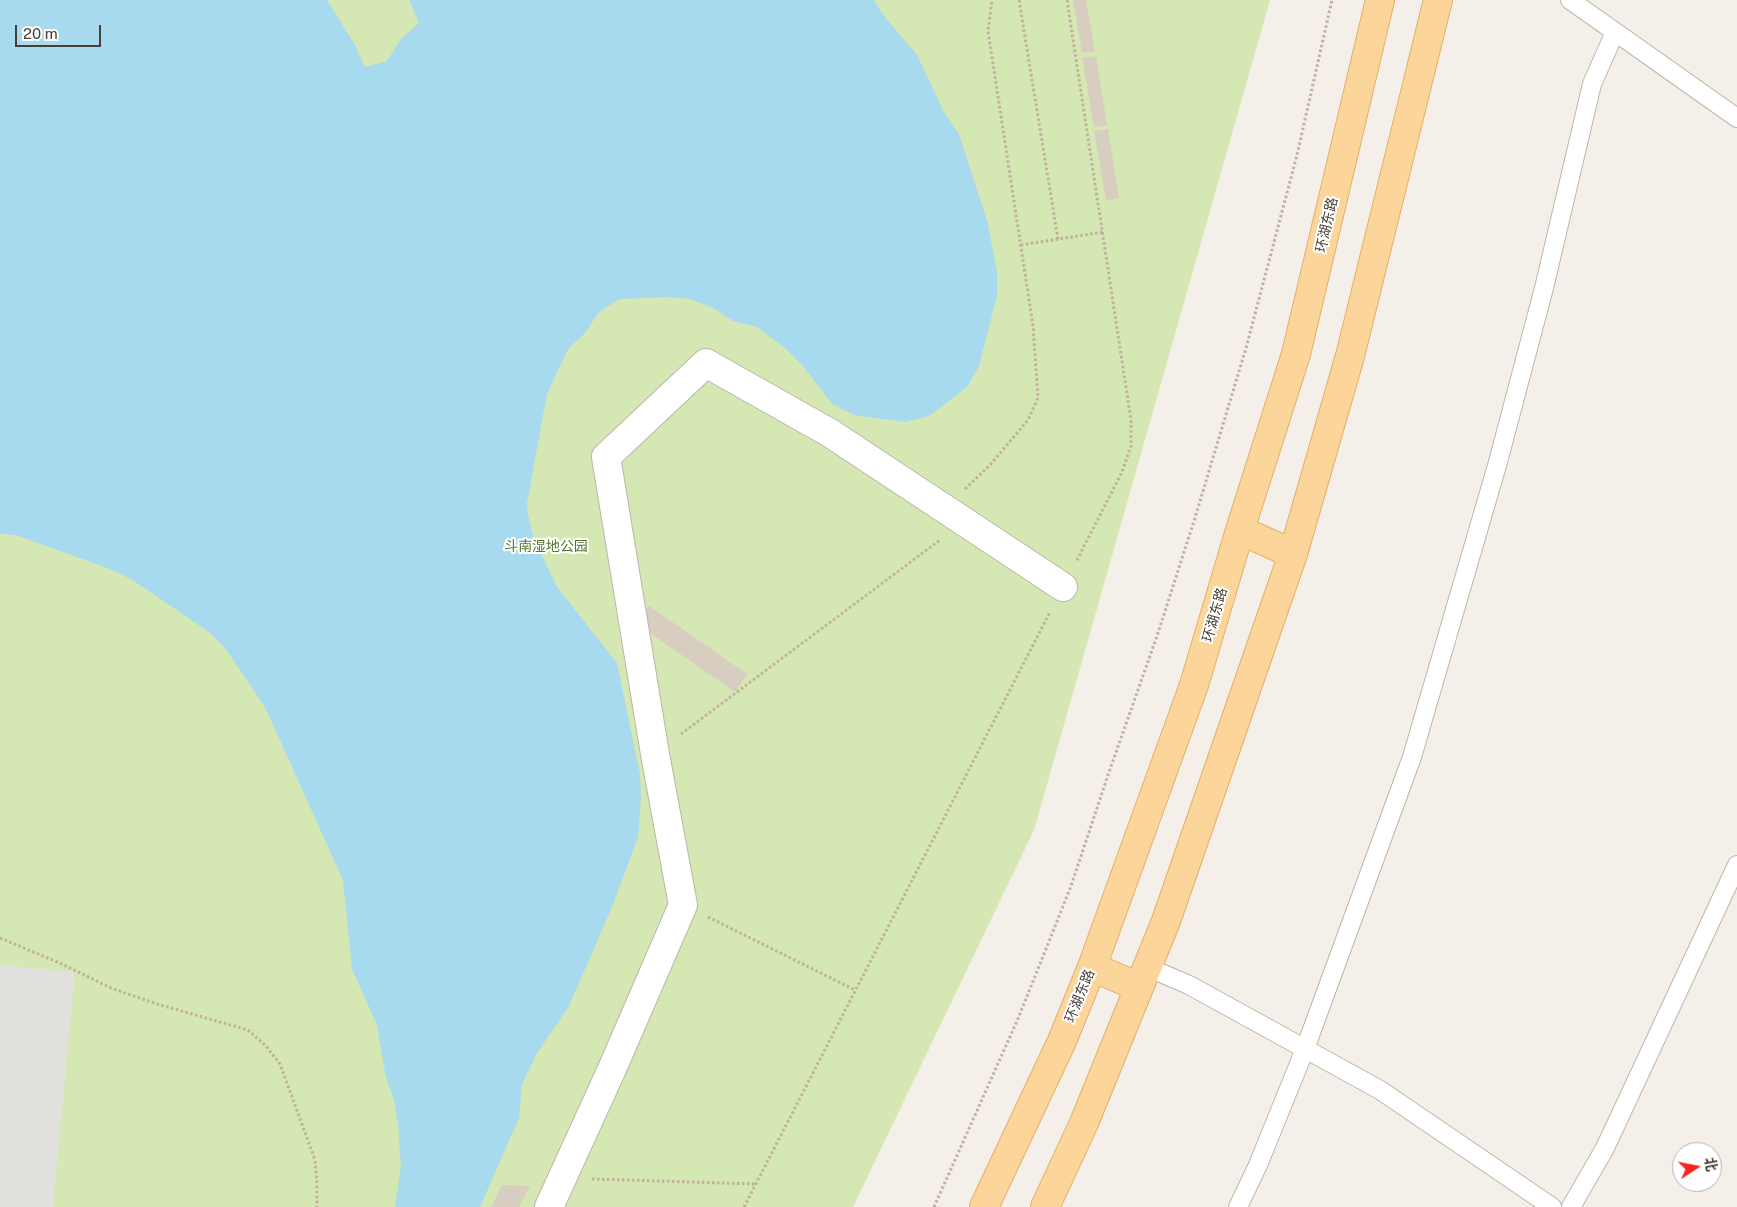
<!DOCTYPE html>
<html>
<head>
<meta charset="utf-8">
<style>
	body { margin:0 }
	#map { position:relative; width:1737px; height:1207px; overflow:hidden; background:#f4efe9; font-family:"Public Sans","Noto Sans SC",sans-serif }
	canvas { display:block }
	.north { position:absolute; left:1672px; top:1142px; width:50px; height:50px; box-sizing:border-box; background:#fff; border:1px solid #b5b2af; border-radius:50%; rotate:79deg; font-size:14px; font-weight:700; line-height:20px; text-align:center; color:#473f37 }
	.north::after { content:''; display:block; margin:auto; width:18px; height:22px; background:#f5261e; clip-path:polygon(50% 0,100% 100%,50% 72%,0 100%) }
	.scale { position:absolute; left:15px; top:25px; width:86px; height:22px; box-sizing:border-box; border:2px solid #473f37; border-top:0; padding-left:6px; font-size:15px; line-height:18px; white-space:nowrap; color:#473f37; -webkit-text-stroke:4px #fff; paint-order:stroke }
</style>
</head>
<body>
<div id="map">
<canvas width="1737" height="1207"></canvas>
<div class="north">北</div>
<div class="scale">20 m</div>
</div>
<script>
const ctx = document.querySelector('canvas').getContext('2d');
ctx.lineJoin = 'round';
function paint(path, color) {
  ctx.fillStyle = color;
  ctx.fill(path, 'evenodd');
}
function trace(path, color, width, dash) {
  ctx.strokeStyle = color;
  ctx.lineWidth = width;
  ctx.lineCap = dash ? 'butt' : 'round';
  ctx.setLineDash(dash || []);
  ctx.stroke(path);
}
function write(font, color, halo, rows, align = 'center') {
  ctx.font = font + ' "Public Sans","Noto Sans SC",sans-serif';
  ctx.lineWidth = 4;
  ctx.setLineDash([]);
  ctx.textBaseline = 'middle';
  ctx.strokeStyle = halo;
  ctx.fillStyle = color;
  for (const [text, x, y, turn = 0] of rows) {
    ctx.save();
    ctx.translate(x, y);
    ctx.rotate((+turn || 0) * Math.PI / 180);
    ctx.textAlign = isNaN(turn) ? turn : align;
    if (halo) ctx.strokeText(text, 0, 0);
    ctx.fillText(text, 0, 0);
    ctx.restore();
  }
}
paint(new Path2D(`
	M0,0H1270L1034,830L853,1207H0Z`), '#d5e7b2');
paint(new Path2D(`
	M0,965L75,972L53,1207H0Z`), '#e2e0dd');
paint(new Path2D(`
	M0,0H327L355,45L365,67L387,61L401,39L419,23L409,0H874L884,16L917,55L945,114L959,134L988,224L997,272V296L979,366L967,387L929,416L905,422L854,415L832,404L803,366L786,349L757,327L733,321L713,308L691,299L668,297L619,299L599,312L585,333L568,349L547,394L527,503L528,515L534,539L557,587L617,663L640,774L641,798L638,837L612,907L569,1006L537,1053L522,1084L519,1118L480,1207H395L401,1167L398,1123L394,1099L386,1078L377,1025L352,969L343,880L265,707L225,648L209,632L131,579L110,569L16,535L0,534Z`), '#a7daef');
paint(new Path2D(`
	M1073,0H1086L1095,51L1082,53Z
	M1096,56L1107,125L1094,127L1082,58Z
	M1108,129L1119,198L1106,200L1094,131Z
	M649,606L747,674L735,692L637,624Z
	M502,1185L530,1186L519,1207H491Z`), '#d8cdc1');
const lane = new Path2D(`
	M1570,0L1737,118
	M1147,967L1189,985L1380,1090L1552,1207
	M1238,1207L1258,1165L1305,1049L1412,757L1498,462L1544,288L1592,84L1615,32
	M1571,1207L1605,1148L1737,865`);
const street = new Path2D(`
	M549,1207L612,1069L683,905L655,754L606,457L706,363L830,433L1063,587`);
const primary = new Path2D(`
	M1240,530L1293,554
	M1092,967L1139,987
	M984,1207L1062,1041L1092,967L1194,685L1240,530L1296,354L1380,0
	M1045,1207L1084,1123L1166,921L1293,554L1350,356L1438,0`);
trace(lane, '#bfb6ab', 20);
trace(street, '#bfb6ab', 30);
trace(primary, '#e2b069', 30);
trace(new Path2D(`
	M1019,0L1058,239
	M1067,0L1131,420V446L1122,472L1076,562
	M1021,245L1103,232
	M965,489L990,465L1028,420L1038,398L1033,326L988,31L992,0
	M681,734L940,540
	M708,917L855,990
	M0,938L62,964L111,988L157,1004L248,1030L266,1046L280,1064L315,1160L317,1184V1207
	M592,1179L756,1184
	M744,1207L1050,612
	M934,1207L1017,1021L1046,949L1071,886L1108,775L1157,636L1194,521L1246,348L1297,155L1332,0`), '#c1b09d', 3, [2.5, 2.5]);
trace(lane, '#fff', 18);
trace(street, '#fff', 28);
trace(primary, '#fcd59a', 28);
write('14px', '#473f37', '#fff', [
	["环湖东路",1327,225,-77],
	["环湖东路",1215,615,-74],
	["环湖东路",1080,996,-68]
]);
write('14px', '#51792b', '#fff', [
	["斗南湿地公园",546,547]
]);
</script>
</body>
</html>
